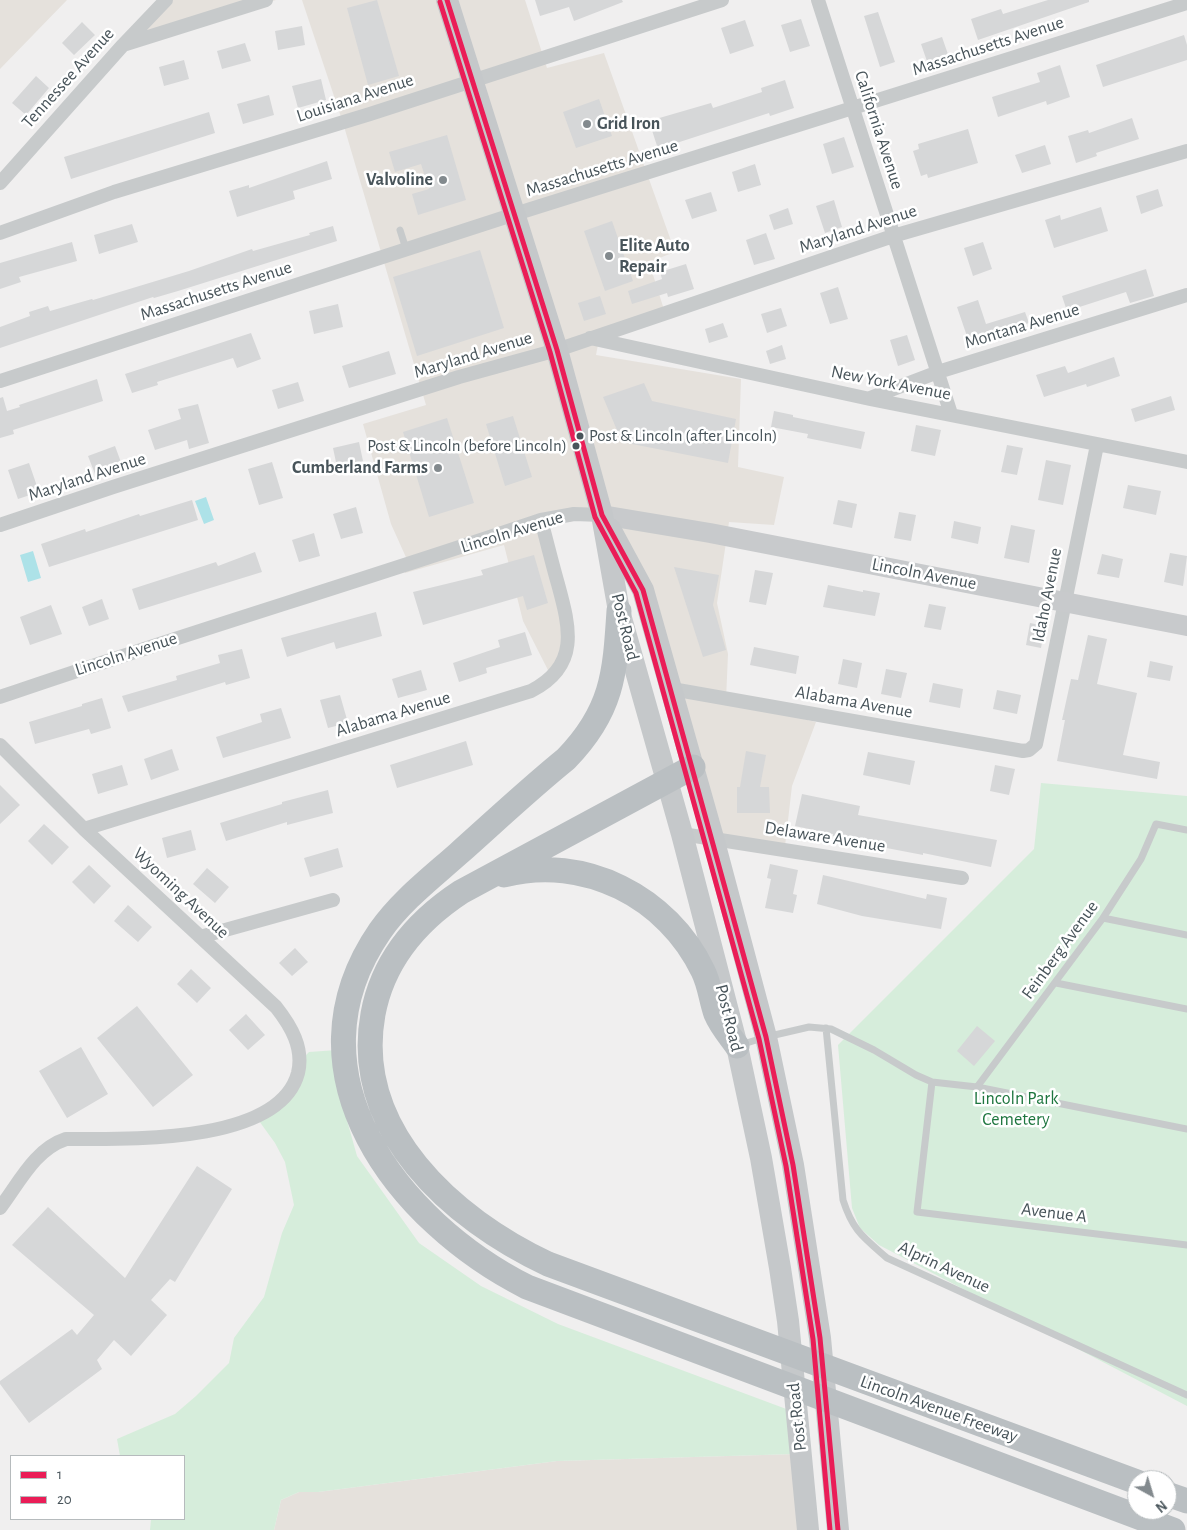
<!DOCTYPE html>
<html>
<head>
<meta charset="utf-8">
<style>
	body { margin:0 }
	#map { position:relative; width:1187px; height:1530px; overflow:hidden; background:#f0efef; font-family:"Alegreya Sans",sans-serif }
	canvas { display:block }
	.legend { position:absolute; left:10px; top:1455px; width:175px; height:65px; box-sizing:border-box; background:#fff; border:1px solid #b6bbbd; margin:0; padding:6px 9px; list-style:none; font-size:15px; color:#48545a }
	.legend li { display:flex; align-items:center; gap:10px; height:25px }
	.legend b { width:25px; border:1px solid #b6bbbd }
	.north { position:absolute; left:1127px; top:1470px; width:50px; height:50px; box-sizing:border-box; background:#fff; border:1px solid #b6bbbd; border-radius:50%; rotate:141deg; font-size:14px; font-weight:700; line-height:20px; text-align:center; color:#48545a }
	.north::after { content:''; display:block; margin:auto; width:18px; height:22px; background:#838a8e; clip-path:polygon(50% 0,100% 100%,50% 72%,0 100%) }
</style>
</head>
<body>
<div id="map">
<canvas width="1187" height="1530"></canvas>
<ul class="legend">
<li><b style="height:6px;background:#ea1d57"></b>1</li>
<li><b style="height:6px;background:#ea1d57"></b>20</li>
</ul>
<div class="north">N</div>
</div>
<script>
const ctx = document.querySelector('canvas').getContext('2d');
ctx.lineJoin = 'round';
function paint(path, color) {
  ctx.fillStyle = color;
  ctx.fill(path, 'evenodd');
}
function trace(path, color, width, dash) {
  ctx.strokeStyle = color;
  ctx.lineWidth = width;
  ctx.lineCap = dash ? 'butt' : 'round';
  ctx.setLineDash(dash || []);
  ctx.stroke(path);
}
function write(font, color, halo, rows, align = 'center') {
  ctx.font = font + ' "Alegreya Sans",sans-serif';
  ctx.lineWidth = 5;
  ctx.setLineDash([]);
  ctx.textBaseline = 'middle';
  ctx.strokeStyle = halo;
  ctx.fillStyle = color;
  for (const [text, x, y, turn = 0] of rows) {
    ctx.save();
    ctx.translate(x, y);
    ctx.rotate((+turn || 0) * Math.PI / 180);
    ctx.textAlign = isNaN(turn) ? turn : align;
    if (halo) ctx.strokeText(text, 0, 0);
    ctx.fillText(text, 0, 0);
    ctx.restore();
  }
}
paint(new Path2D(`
	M0,0H67L0,69Z
	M169,0H276L130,44Z
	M302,0H525L547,68L604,53L675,252L649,262L666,316L599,339L596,355L741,379L738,467L784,477L774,525L729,522L717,603L728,654L726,700L816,722L792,786L785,846L715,835L605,507L538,525L569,631L550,674L523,621L504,545L405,573L404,570L409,564L391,524L363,424L426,405L343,123Z
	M796,1454L804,1530H274L281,1500L299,1492H318L557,1461Z`), '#e5e1dc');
paint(new Path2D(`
	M1041,783L1187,796V1406L879,1245L860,1228L852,1208L838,1045L1034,849Z
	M337,1050L341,1099L357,1156L419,1243L481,1286L558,1324L789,1410L796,1454L557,1461L318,1492H299L281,1500L274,1530H150L151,1519H184V1456H120L117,1439L175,1414L196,1396L229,1363L234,1338L264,1297L282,1233L294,1205L285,1162L275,1143L254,1114L284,1092L294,1068L309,1052Z`), '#d6eddb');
paint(new Path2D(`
	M206,497L214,520L204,524L195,501Z
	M33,551L41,578L28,582L20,555Z`), '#ade2e8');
paint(new Path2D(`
	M377,0L399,76L368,85L347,8Z
	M535,0H622L623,2L574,21L569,7L540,16Z
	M1048,0H1089V2L978,40L971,19L1001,9L1003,14Z
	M878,12L895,62L880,67L864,16Z
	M801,19L810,46L790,52L781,25Z
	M745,20L754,46L730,54L721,28Z
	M82,22L95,35L74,55L62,43Z
	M302,26L305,45L278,50L275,31Z
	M1184,35L1187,45V60L1103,87L1096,65Z
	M942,37L950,60L929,67L921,44Z
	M245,43L251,61L222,69L217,51Z
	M184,60L189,79L164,86L159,67Z
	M1060,65L1070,97L1047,105L1046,101L998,117L992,97L1040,82L1037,73Z
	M36,76L49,88L26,115L12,103Z
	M321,79L326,100L298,108L292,86Z
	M785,80L794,108L770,116L769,113L658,149L649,121L711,103L713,108L762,92L761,88Z
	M269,95L274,115L243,124L237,104Z
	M599,99L612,136L576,148L563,112Z
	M209,112L215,133L71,179L64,157Z
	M1132,118L1139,139L1096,153L1097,156L1076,163L1068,136L1088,130L1089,133Z
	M968,129L978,163L928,178L927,174L921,176L913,151L919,149L918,144Z
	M447,135L466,200L418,215L412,194L429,189L421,164L395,172L389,152Z
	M844,137L854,167L832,174L823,144Z
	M1045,145L1051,164L1022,173L1015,155Z
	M327,161L332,179L293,191L295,199L237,217L229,191L249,185V188Z
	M755,164L761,185L738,192L732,172Z
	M1158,189L1163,206L1141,214L1136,196Z
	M711,192L717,211L692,219L685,200Z
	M834,200L842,227L825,233L816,206Z
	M1101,207L1108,231L1054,248L1045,220L1060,215L1061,220Z
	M788,208L793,224L774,230L769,215Z
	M612,221L633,281L605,291L584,231Z
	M132,224L138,242L99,254L94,235Z
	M333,226L337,241L178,291L154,298L153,297L0,348V327L30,316L29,312L48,306L50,311L92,299L93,300L189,271L252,249L253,251L310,235L309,233Z
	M766,233L775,259L754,265L746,240Z
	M72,242L77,261L19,277L21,282L0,289V263Z
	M983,242L992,269L973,276L964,248Z
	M480,250L504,328L417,356L393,277Z
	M686,264L694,289L668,297L667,293L632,304L628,291L662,279L660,272Z
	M1146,269L1154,296L1130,303L1126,292L1067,311L1062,296Z
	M838,287L848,319L830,324L820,293Z
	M600,296L606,314L584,321L578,303Z
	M978,300L986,324L1025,312L1029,323L990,335L992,341L971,348L957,307Z
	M338,304L343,327L314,334L309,311Z
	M781,308L787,326L767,333L761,314Z
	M723,323L728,337L709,343L705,329Z
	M251,333L261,359L237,368L233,358L157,382L158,385L132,393L125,374Z
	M907,335L915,360L898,366L890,340Z
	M782,345L786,359L770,364L766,351Z
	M389,351L396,374L349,388L342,366Z
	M1114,357L1120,376L1087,387L1086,384L1044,397L1036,375L1065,366L1068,373Z
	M97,379L103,401L13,430L14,434L0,438V398L3,397L7,411L20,407L19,405Z
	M298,382L304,401L278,409L272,390Z
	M644,383L652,401L736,419L728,463L622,442L603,397Z
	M1171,396L1175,410L1135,422L1131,409Z
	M198,404L209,443L189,449L187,440L155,450L148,430L181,419L178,409Z
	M774,411L793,415V417L865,432L861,449L807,438L808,434L771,427Z
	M513,416L532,477L505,486L486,424Z
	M447,418L474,503L429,517L403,432Z
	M916,425L941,430L935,456L911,451Z
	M359,442L363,461L337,467L333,448Z
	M1007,445L1023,448L1017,475L1001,472Z
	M115,446L122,465L95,474L88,456Z
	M1046,460L1071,465L1063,505L1038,500Z
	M272,462L283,498L259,505L248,469Z
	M29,463L39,492L18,499L8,470Z
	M1128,485L1161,491L1156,515L1123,508Z
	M192,500L198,520L49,567L41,544L85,529L86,532L139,514L140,516Z
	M838,500L857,504L852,528L833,524Z
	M356,507L363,533L341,539L333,514Z
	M899,512L916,515L911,541L894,538Z
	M954,521L981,527L978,544L951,538Z
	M1011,525L1035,530L1029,563L1004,558Z
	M314,533L320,556L299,562L292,540Z
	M255,552L262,572L139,610L132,589L216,562L218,566Z
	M1170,553L1187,556L1183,586L1164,582Z
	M1102,554L1123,559L1119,578L1097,574Z
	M534,555L548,603L527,610L523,596L423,625L413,592L483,575L481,570Z
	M674,567L719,575L713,605L726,650L703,657Z
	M755,570L773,573L766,605L749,602Z
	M828,585L863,592V590L880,593L875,616L823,607Z
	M102,599L109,619L89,626L82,607Z
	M929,604L946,607L941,630L924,627Z
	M51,605L62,634L30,645L20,617Z
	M376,612L382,636L336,649L334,642L287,657L281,638Z
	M1030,623L1045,626L1041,648L1026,645Z
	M525,632L532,655L486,668L487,673L459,682L453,663L500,647L498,640Z
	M1088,635L1107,639L1097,684L1137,693L1123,755L1160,762L1157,779L1057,761L1065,720H1062L1071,679L1078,680Z
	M754,647L799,656L796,674L750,665Z
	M242,649L250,678L226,685L225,682L128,712L122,696L177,680L176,676L220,663L218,655Z
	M843,659L862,663L857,688L838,684Z
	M1150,661L1173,666L1170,681L1147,677Z
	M886,669L907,673L901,698L881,694Z
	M421,670L427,690L398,698L392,679Z
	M933,683L963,689L960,708L929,702Z
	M997,690L1021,695L1017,714L993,709Z
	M340,695L348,723L328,728L320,700Z
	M102,698L111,728L91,734L89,729L35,744L29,722L82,706V704Z
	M281,708L291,738L223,758L216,737L262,722L260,714Z
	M466,741L473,765L397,788L390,765Z
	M172,749L179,770L151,780L144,759Z
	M746,751L766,755L760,787H769L770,813H737V787H740Z
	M868,752L915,761L910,785L863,775Z
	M122,765L128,785L98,794L92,774Z
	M995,765L1015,769L1009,795L990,791Z
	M0,785L20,805L0,824Z
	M328,790L333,813L287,825V822L226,841L220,823L282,804V802Z
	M802,794L860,806L858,815L997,840L991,867L923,853V855L871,845V844L833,836V834L795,826Z
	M44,824L69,847L52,865L28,841Z
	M191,830L196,850L167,858L162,838Z
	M338,848L343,867L310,877L304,858Z
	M770,864L798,870L793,894L797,895L793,913L765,908L771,879L767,878Z
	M89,865L111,886L94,904L72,882Z
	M207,868L229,887L215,903L193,884Z
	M823,875L926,899L927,894L947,898L941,929L862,916L817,904Z
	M128,905L152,927L138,942L114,921Z
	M295,948L308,962L292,976L279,963Z
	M191,969L211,988L197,1003L177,984Z
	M137,1006L193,1075L153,1107L97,1038Z
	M246,1014L265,1035L248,1050L229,1030Z
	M977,1026L995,1041L974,1066L957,1051Z
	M81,1047L108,1094L67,1118L39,1071Z
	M197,1166L232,1189L175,1282L170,1279L151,1300L167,1315L131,1356L114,1340L97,1360L102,1369L29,1423L0,1384V1381L72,1329L77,1335L94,1315L12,1245L48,1207L125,1278Z`), '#d6d7d8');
trace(new Path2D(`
	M400,230L406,249
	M1103,918L1187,935
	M1056,983L1187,1009
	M826,1028L843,1200C853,1231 863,1237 887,1258L1187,1395
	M740,1045L766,1037L809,1027L831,1029L874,1050L916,1075L932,1082L977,1087L1187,1129
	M932,1082L917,1212L1187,1245
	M977,1087L1103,918L1141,859L1156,824L1187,830`), '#c7cacb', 7);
trace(new Path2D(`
	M818,0L951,414
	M126,44L266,0
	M0,183L123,45L166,0
	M0,233L114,192L370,114L722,0
	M590,338L870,399L1187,462
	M0,381L515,214L1187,3
	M870,398L938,372L1187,295
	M0,525L113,487L459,377L557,350L893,236L1187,151
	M672,689L1023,751L1029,750L1036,744L1097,445
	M0,697C180,635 361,581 541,520L574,514L602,515
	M0,745L84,829L276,1007C291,1026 304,1048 298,1073C279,1145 124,1139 66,1139C35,1149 19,1183 0,1208
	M84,829L531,691C580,666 570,628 558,584C552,563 547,542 541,520
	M682,834L962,878
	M200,937L333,900`), '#c7cacb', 14);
trace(new Path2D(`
	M602,515L710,533L1187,626`), '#c8cacc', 20);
trace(new Path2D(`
	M447,0L557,350L602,515L619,611L682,834L737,1046L761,1158L780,1268L788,1321L808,1530
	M610,529L643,590L713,838L766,1037L793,1165L820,1338L838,1530`), '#c5c8ca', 22);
trace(new Path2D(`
	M619,611C615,673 613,711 566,759C529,789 494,822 458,854C431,878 401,901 380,931C282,1073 398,1222 527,1287L1173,1530
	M693,767L461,892C417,921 383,960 373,1014C352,1130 452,1219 548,1264L1137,1482
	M504,875C584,854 668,897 703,971C710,985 711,1000 716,1014C721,1026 730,1036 737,1046
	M1167,1494L1187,1501`), '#babfc2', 25);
trace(new Path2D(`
	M447,0L557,350L602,515L643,590L766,1037L793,1165L820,1338L838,1530`), '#ea1d57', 5);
trace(new Path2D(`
	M440,2L550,352L595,517L636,593L759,1039L786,1166L813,1339L830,1530`), '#ea1d57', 5);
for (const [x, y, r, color] of [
	[587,124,5,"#838a8e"],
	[443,180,5,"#838a8e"],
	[609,256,5,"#838a8e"],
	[580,436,4.5,"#48545a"],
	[576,446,4.5,"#48545a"],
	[438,468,5,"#838a8e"]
]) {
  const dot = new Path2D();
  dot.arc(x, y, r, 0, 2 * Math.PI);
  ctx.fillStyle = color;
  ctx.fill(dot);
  trace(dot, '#fff', 2);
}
write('17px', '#48545a', '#fff', [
	["Post & Lincoln (after Lincoln)",589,436],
	["Post & Lincoln (before Lincoln)",567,446,"right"]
], 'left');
write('18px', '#48545a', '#fff', [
	["Massachusetts Avenue",988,46,-18],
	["Tennessee Avenue",68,78,-48],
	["Louisiana Avenue",355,98,-18],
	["California Avenue",879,130,72],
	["Massachusetts Avenue",602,168,-17],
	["Maryland Avenue",858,229,-18],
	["Massachusetts Avenue",216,291,-18],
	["Montana Avenue",1022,326,-17],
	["Maryland Avenue",473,355,-17],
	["New York Avenue",891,383,11],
	["Maryland Avenue",87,477,-18],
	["Lincoln Avenue",512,532,-17],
	["Lincoln Avenue",924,574,11],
	["Idaho Avenue",1047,595,-79],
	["Post Road",625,627,76],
	["Lincoln Avenue",126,654,-18],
	["Alabama Avenue",854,702,10],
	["Alabama Avenue",393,714,-17],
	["Delaware Avenue",825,837,9],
	["Wyoming Avenue",181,893,43],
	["Feinberg Avenue",1060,950,-54],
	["Post Road",729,1018,76],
	["Avenue A",1054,1213,7],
	["Alprin Avenue",944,1267,25],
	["Lincoln Avenue Freeway",939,1409,20],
	["Post Road",797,1417,-96]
]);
write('bold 18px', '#48545a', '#fff', [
	["Grid Iron",597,124],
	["Valvoline",433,180,"right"],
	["Elite Auto",619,246],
	["Repair",619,267],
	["Cumberland Farms",428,468,"right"]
], 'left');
write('18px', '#1e763f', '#fff', [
	["Lincoln Park",1016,1099],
	["Cemetery",1016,1120]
]);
</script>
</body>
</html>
